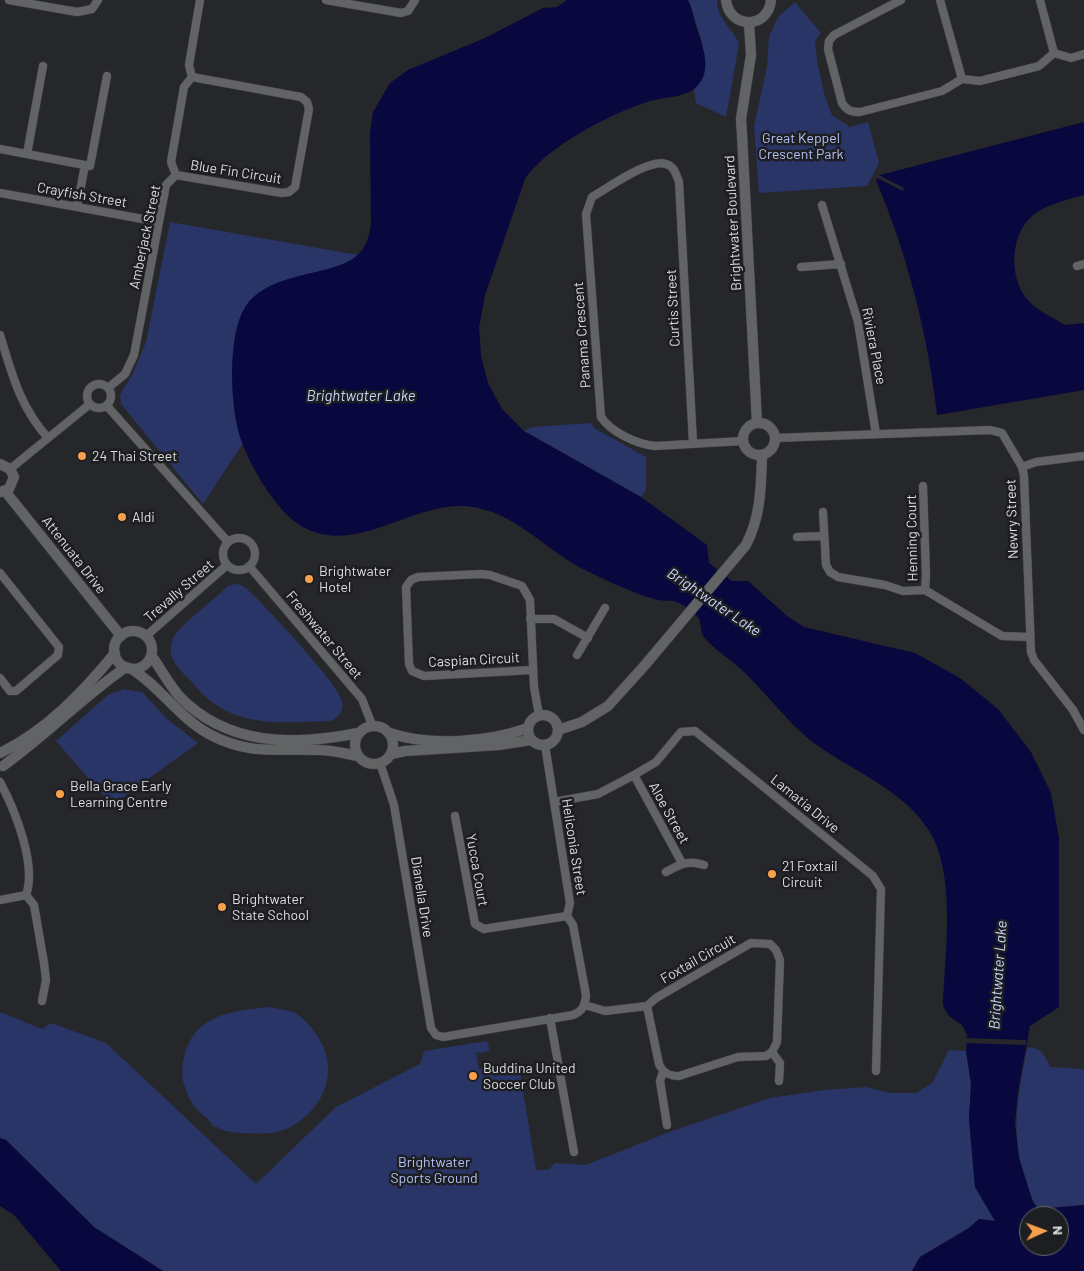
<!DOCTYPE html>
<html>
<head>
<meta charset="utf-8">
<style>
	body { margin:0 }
	#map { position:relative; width:1084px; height:1271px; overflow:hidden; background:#26272a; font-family:Barlow,sans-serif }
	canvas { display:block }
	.north { position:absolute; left:1019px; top:1206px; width:50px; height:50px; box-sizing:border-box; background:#1d1e21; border:1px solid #696a6d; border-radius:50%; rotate:88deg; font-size:14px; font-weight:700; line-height:20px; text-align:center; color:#dcdcde }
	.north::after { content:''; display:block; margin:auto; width:18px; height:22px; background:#f8a04b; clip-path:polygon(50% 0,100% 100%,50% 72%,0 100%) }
</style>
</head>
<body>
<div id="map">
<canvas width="1084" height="1271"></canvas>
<div class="north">N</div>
</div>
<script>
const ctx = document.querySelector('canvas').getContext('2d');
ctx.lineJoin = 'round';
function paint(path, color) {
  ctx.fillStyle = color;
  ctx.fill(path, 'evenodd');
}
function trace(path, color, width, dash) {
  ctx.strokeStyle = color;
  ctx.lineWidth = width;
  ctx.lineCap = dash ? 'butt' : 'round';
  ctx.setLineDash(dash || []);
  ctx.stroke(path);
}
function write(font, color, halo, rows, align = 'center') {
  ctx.font = font + ' Barlow,sans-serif';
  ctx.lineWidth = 5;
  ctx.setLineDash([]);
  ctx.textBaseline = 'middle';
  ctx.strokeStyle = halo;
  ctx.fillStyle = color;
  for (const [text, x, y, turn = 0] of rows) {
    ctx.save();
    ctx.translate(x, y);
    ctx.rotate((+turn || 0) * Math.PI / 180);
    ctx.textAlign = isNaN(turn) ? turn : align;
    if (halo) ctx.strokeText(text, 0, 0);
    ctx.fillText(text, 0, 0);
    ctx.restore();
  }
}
paint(new Path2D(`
	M688,0H717C717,20 733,28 739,44L726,117L696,103L694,89L703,77L702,41Z
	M795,2L821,33L815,41L817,61L825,97L832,115L850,127L868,122L879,163L867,186L759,193L754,126L767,67L769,37L778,17Z
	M170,222L358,255L353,260L326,271L270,286L235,333L233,376L235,417L243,443L203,504L121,404L120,395L133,373L146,342Z
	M591,423L594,428L646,457V490L641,497L524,431L532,427Z
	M234,584C240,584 243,586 248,590C265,606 337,682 342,701C345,711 338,718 330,721C289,722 246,728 212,702C203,696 196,686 188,678C176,666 166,656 173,638C177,628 218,596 228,586Z
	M123,689L142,692L167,719L198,743L112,805L56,741L108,695Z
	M271,1007C278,1009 286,1010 293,1012C301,1015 308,1023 313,1030C344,1068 324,1115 281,1131C270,1135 234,1134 223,1130C218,1129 219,1126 213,1127C211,1118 198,1113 193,1105C190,1100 187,1093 185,1087C181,1077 182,1067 184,1057C195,1013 233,1011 271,1007Z
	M0,1012L42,1029L51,1023L106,1043L256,1184L336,1107L420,1064L424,1051L487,1041L490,1051L476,1053L479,1069C495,1067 507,1063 520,1072L536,1170H548L555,1163L586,1165L672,1131L770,1098L824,1090L867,1087L889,1093H916L932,1083L949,1050L966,1051L971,1084L969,1119L975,1187L995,1221L979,1219L969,1228L920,1257L912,1271H163L94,1227L6,1140L0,1138Z
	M1031,1047C1042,1049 1045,1056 1050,1067L1084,1069V1205L1039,1209C1031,1200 1028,1189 1025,1178C1010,1130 1018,1096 1027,1049Z`), '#2a3567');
paint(new Path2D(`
	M567,0H688C693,10 694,19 697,29C703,48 714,73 694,89C682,98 663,97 650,101C612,113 547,146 525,179L485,295L479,328L481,356L488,383L502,409L524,431L641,497L707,545L709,563L732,581H748L787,616L804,627L915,653L960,678L998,709L1031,752L1051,793L1059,838V1007L1030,1026L1018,1092L1015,1124L1019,1158L1033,1202L1039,1209L1084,1205V1271H912L920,1257L969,1228L979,1219L995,1221L975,1187L969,1119L971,1084L966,1051L967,1035L962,1025L949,1016L943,1006C945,954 957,873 928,829C900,787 849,770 810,740C786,720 766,693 743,671C731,659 714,650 704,637C700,632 702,625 699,619C696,614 685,606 679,603C672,599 662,602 654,599C631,592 605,580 583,569C546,550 520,517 478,508C417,494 357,562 298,524C274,507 251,467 241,440C230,408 227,336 245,307C265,276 313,276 343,264C362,256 369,243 371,223L370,133L373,112L390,83L408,70L485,38L543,8L557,7ZM1029,1216H1059V1246H1029Z
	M1084,122V195C1069,199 1042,206 1031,217C1010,236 1009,278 1027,299C1036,310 1053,318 1065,325L1084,323V390L937,415C928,334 907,254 876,180L880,175Z
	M0,1138L6,1140L94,1227L163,1271H61L14,1215L0,1206Z`), '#08073e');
paint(new Path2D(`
	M877,174L904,188L903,191L875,177Z
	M966,1038L1026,1040V1045L966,1043Z`), '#26272a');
const minor = new Path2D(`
	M9,0L77,12L92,9L98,0
	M326,0L401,13L408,11L415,0
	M901,0L834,35L829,41L828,49L842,103C847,111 852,112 860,112L942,91L962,79L980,81L1039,66L1054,53L1071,58L1084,54
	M940,0L962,79
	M1040,0L1054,53
	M0,149L90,166L107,76
	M27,154L43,66
	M176,175L282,193L289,192L295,187L309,109L307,102L301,97L192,77
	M0,193L159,222
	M822,205L858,322L876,434
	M77,207L85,165
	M1077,266L1084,264
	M801,267L841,264
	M0,335C12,374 20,407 48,438
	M87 396a12 12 0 1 1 24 0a12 12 0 1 1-24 0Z
	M108,388L125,374L134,355L166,185L176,175L171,162L184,87L192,77L189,65L200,0
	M107,406L228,542
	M775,438L990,430L1002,433L1022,467L1024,476L1031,652L1034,660L1073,710L1084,730
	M693,443L679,182C676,174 674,166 666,164C649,158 608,188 592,197L586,214L601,417C611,432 636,444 655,446L743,441
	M1022,467L1036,462L1084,456
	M10,469L90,404
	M923,486L926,575L925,590
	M823,512L826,565L830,572L838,577L885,585L903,591L925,590L1002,636L1029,637
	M797,537L824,536
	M223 554a16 16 0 1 1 32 0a16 16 0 1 1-32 0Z
	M249,566L362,699L372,725
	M0,573L59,647L58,655L16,691H10L0,678
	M530,619H554L588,638
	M146,636L227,565
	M577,655L605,608
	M532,670L424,676L412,671L409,664L406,587L411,580L418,577L481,574L490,575L522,586L530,600L534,687L539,715
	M380,763L394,805L431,1028L436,1035L443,1037L573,1015C583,1011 585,1005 586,995L573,925L567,916L570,903L545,745
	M634,775L682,863
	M0,782C15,810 37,865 26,895L34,905L44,963L46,980L42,1001
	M554,802L598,794L634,775L656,762L681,732L695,731L873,876L881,889L876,1071
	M455,816L475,924L484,929L490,928L567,916
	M666,872C680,864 688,860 704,865
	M0,900L26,895
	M585,1005L605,1011L647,1006L656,998L751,943L770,944L776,950L780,960L777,1042L772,1052L766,1056L738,1057L679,1076C669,1076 663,1073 659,1064L647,1006
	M550,1018L574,1152
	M772,1052L780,1063L779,1081
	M663,1072L660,1081L667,1125`);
const tertiary = new Path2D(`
	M726,0C729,29 768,30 771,0
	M749,23L751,55L741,119L742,135L757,423
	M743 439a16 16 0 1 1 32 0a16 16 0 1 1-32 0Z
	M0,464L10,469L14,477L9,489L0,492
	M5,491L121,636
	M114 650a19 19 0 1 1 38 0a19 19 0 1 1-38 0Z
	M151,655C161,669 168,683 179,696C227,746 294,746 358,733
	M130,668C160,686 178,717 209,734C250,756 277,748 320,750C333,750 346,754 358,756
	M528 730a15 15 0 1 1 30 0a15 15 0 1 1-30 0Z
	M355 745a19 19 0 1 1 38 0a19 19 0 1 1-38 0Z
	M558,730L582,722L608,706L645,665L746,545C761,516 761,487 762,456
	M390,733C430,747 489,742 528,728
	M0,753C46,731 83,692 115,653
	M391,754L405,751L499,745L531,740
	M3,766C46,735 83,697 126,667`);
trace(minor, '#434447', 9);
trace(tertiary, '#434447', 11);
trace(minor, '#626364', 8);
trace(tertiary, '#626364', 10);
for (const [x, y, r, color] of [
	[82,456,5,"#f8a04b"],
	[122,517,5,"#f8a04b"],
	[309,579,5,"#f8a04b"],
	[60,794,5,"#f8a04b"],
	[772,874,5,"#f8a04b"],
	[222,907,5,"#f8a04b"],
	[473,1076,5,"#f8a04b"]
]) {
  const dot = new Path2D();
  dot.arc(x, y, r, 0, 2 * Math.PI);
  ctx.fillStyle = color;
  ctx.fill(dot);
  trace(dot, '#1d1e21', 2);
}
write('14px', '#b1c1f6', '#1d1e21', [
	["Great Keppel",801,138],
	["Crescent Park",801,154],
	["Brightwater",434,1162],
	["Sports Ground",434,1178]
]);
write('14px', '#dcdcde', '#1d1e21', [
	["Blue Fin Circuit",236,172,9],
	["Crayfish Street",82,195,10],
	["Brightwater Boulevard",733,223,-93],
	["Amberjack Street",145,237,-78],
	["Curtis Street",673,308,-93],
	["Panama Crescent",582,335,-94],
	["Riviera Place",874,346,79],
	["Newry Street",1012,519,-92],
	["Henning Court",912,538,-91],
	["Attenuata Drive",74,555,52],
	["Trevally Street",179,591,-41],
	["Freshwater Street",324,635,50],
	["Caspian Circuit",474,660,-3],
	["Lamatia Drive",805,804,39],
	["Aloe Street",669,813,61],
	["Heliconia Street",574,847,81],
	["Yucca Court",477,870,80],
	["Dianella Drive",422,897,81],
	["Foxtail Circuit",698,959,-30]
]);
write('14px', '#dcdcde', '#1d1e21', [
	["24 Thai Street",92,456],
	["Aldi",132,517],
	["Brightwater",319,571],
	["Hotel",319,587],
	["Bella Grace Early",70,786],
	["Learning Centre",70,802],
	["21 Foxtail",782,866],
	["Circuit",782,882],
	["Brightwater",232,899],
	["State School",232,915],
	["Buddina United",483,1068],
	["Soccer Club",483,1084]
], 'left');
write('italic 15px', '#c8d3f7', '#1d1e21', [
	["Brightwater Lake",361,396],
	["Brightwater Lake",714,602,34],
	["Brightwater Lake",998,975,-86]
]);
</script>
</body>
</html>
